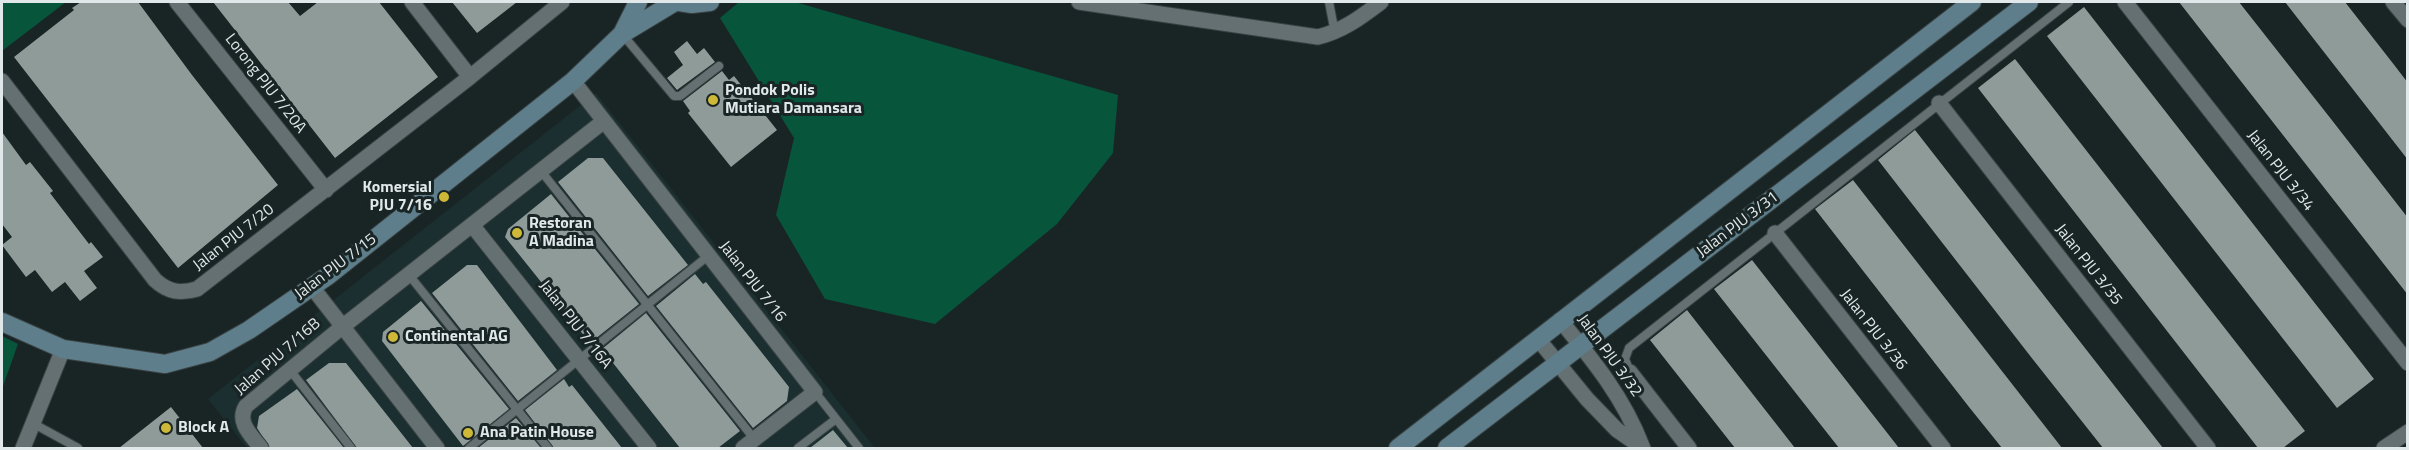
<!DOCTYPE html>
<html>
<head>
<meta charset="utf-8">
<style>
	body { margin:0 }
	#map { position:relative; width:2409px; height:450px; overflow:hidden; background:#192425; font-family:"Titillium Web",sans-serif }
	canvas { display:block }
	.frame { position:absolute; inset:0; border:3px solid #e1e8e9; pointer-events:none }
</style>
</head>
<body>
<div id="map">
<canvas width="2409" height="450"></canvas>
<div class="frame"></div>
</div>
<script>
const ctx = document.querySelector('canvas').getContext('2d');
ctx.lineJoin = 'round';
function paint(path, color) {
  ctx.fillStyle = color;
  ctx.fill(path, 'evenodd');
}
function trace(path, color, width, dash) {
  ctx.strokeStyle = color;
  ctx.lineWidth = width;
  ctx.lineCap = dash ? 'butt' : 'round';
  ctx.setLineDash(dash || []);
  ctx.stroke(path);
}
function write(font, color, halo, rows, align = 'center') {
  ctx.font = font + ' "Titillium Web",sans-serif';
  ctx.lineWidth = 6;
  ctx.setLineDash([]);
  ctx.textBaseline = 'middle';
  ctx.strokeStyle = halo;
  ctx.fillStyle = color;
  for (const [text, x, y, turn = 0] of rows) {
    ctx.save();
    ctx.translate(x, y);
    ctx.rotate((+turn || 0) * Math.PI / 180);
    ctx.textAlign = isNaN(turn) ? turn : align;
    if (halo) ctx.strokeText(text, 0, 0);
    ctx.fillText(text, 0, 0);
    ctx.restore();
  }
}
paint(new Path2D(`
	M596,93L875,448H247L208,399Z`), '#1b2e30');
paint(new Path2D(`
	M2,2H66L2,51Z
	M739,2H795L1118,95L1113,153L1057,224L935,324L825,299L776,215L794,138L720,18Z
	M2,336L18,344L2,389Z`), '#07553b');
paint(new Path2D(`
	M81,2H138L192,75L278,185L178,268L14,57L74,10L72,8Z
	M213,2H288L300,16L318,2H379L438,77L335,158Z
	M452,2H517L477,33Z
	M2179,2H2239L2331,119L2408,218V295Z
	M2285,2H2345L2395,66L2408,83V160Z
	M2084,7L2374,379L2337,408L2047,36Z
	M687,41L697,54L704,48L715,62L677,90L667,78L683,65L674,52Z
	M2015,59L2305,431L2283,448H2258L1978,88Z
	M722,71L729,80L734,76L777,130L731,167L688,113L690,111L683,101Z
	M1915,130L2060,316L2163,448H2103L2031,357L1878,160Z
	M2,132L26,165L30,162L53,191L50,193L89,244L91,242L103,257L84,271L97,288L80,301L65,282L52,292L35,270L26,277L2,245L12,237L2,224Z
	M588,158H603L688,265L648,296L558,182Z
	M1853,180L1998,366L2062,448H2002L1969,407L1815,209Z
	M551,194L639,304L590,343L505,237L508,229Z
	M1752,260L1899,448H1839L1714,289Z
	M467,265H477L557,370L518,401L432,293Z
	M695,274L703,284L706,282L789,387L787,401L753,428L656,306Z
	M421,301L509,409L463,446L382,341L383,332Z
	M1687,310L1795,448H1735L1650,340Z
	M646,313L740,431L718,448H680L602,349Z
	M329,363H346L413,448H357L306,380Z
	M564,379L569,387L572,385L622,448H554L525,410Z
	M297,389L344,448H270L257,428L259,416Z
	M171,407L203,448H119Z
	M516,418L541,448H478Z
	M833,430L848,448H810Z`), '#8e9b99');
const lane = new Path2D(`
	M1329,2L1335,33
	M623,35L674,96H680L719,66
	M541,171L755,440
	M409,275L548,448
	M290,370L351,448
	M1630,372L1625,359L1629,348L2069,2
	M815,392L859,448
	M34,424L78,448
	M469,448L708,256
	M798,448L836,419`);
const street = new Path2D(`
	M177,2L326,190
	M412,2L470,77
	M1079,2L1318,37C1343,31 1361,17 1381,2
	M2125,2L2408,363
	M2393,2L2408,20
	M2,81L155,280C168,292 180,294 197,289L470,77L562,2
	M573,81L815,392L743,448
	M1939,103L2208,448
	M472,225L649,448
	M1775,233L1943,448
	M312,287L437,448
	M1560,320C1593,360 1624,398 1642,446
	M1538,339L1587,399L1617,430L1643,448
	M1630,372L1689,448
	M23,448L63,349
	M261,448C251,435 236,422 246,406L342,327L604,121
	M2384,448L2408,432`);
const secondary = new Path2D(`
	M679,2L692,4L710,2
	M622,34L638,2
	M2,322L63,349L165,364L210,352L249,330L329,275L573,81L622,34L675,2
	M1398,448L1972,2
	M1447,448L2029,2`);
trace(lane, '#394243', 10);
trace(street, '#394243', 17);
trace(secondary, '#394243', 20);
trace(lane, '#647072', 8);
trace(street, '#647072', 15);
trace(secondary, '#5d7e8a', 18);
for (const [x, y, r, color] of [
	[713,100,6,"#ceb837"],
	[444,197,6,"#ceb837"],
	[517,233,6,"#ceb837"],
	[393,337,6,"#ceb837"],
	[166,428,6,"#ceb837"],
	[468,433,6,"#ceb837"]
]) {
  const dot = new Path2D();
  dot.arc(x, y, r, 0, 2 * Math.PI);
  ctx.fillStyle = color;
  ctx.fill(dot);
  trace(dot, '#192425', 2);
}
write('16px', '#e1e8e9', '#192425', [
	["Lorong PJU 7/20A",265,84,52],
	["Jalan PJU 3/34",2280,171,52],
	["Jalan PJU 3/31",1738,225,-37],
	["Jalan PJU 7/20",234,238,-38],
	["Jalan PJU 3/35",2088,265,52],
	["Jalan PJU 7/15",336,267,-37],
	["Jalan PJU 7/16",752,282,52],
	["Jalan PJU 7/16A",575,325,52],
	["Jalan PJU 3/36",1873,330,52],
	["Jalan PJU 3/32",1609,356,54],
	["Jalan PJU 7/16B",278,357,-41]
]);
write('bold 16px', '#e1e8e9', '#192425', [
	["Pondok Polis",725,91],
	["Mutiara Damansara",725,109],
	["Komersial",432,188,"right"],
	["PJU 7/16",432,206,"right"],
	["Restoran",529,224],
	["A Madina",529,242],
	["Continental AG",405,337],
	["Block A",178,428],
	["Ana Patin House",480,433]
], 'left');
</script>
</body>
</html>
